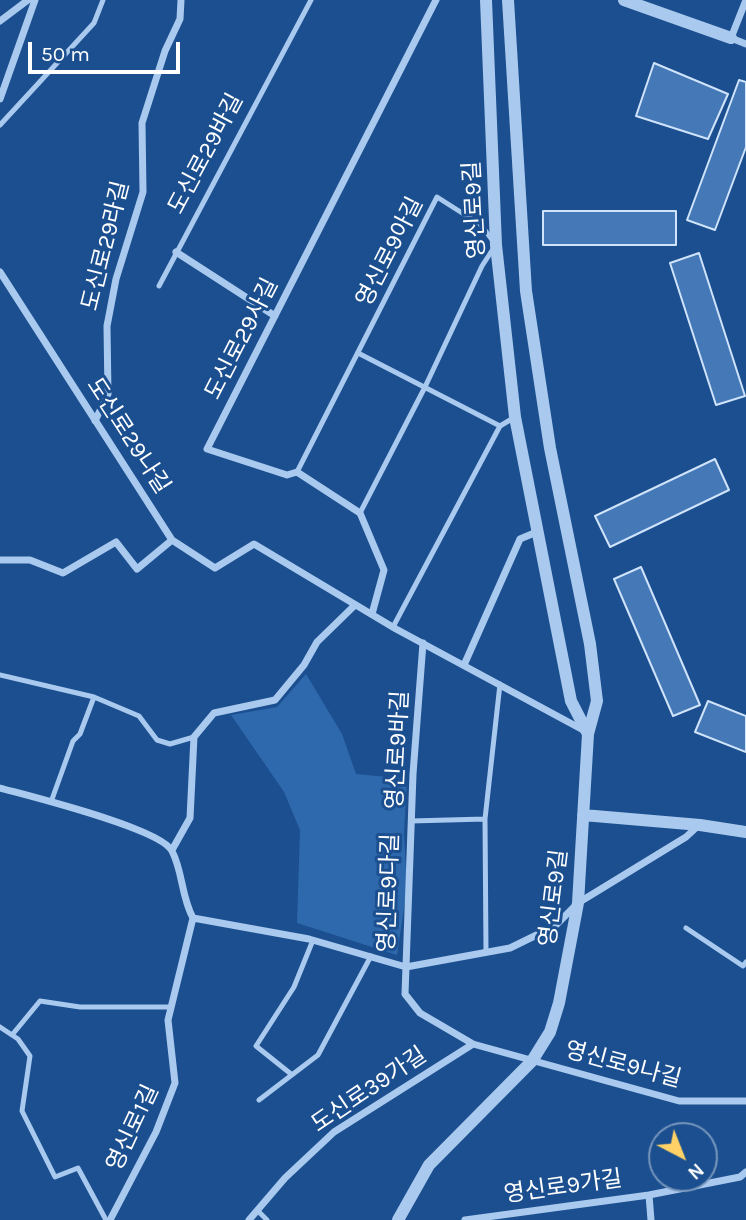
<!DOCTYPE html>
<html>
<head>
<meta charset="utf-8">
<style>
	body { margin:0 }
	#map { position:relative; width:746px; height:1220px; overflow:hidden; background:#1b4f8f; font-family:Karla,sans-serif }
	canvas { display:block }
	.north { position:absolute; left:648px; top:1122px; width:70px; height:70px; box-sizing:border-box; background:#1b4f8f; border:2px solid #7695bc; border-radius:50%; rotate:138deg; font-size:19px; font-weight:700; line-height:28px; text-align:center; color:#fff }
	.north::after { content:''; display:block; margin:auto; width:24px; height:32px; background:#ffd166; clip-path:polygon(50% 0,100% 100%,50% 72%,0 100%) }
	.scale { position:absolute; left:28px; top:42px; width:152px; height:32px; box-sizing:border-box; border:4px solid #fff; border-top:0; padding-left:9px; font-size:21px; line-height:24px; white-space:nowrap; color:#fff; -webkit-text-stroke:5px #1b4f8f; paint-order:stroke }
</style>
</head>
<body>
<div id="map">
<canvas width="746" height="1220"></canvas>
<div class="north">N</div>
<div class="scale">50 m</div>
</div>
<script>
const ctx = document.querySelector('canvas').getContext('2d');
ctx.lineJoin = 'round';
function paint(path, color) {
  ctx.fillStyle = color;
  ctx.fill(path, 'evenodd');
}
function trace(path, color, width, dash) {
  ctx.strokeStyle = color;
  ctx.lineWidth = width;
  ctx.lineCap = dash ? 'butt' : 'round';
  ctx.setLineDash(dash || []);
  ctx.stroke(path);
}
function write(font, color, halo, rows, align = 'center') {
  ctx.font = font + ' Karla,"Noto Sans KR",sans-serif';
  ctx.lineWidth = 6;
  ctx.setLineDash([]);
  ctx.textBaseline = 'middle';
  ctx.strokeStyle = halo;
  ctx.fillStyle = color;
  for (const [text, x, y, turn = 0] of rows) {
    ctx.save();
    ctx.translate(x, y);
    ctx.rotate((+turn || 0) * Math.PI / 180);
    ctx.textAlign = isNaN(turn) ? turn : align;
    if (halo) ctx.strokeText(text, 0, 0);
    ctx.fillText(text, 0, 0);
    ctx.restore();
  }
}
paint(new Path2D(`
	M306,674L342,734L356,774L407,779L404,833L407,888L397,955L297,923L300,830L284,792L231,715L277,707Z`), '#2e69ad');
const building = new Path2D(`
	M654,63L728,94L708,139L636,116Z
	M739,80L746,82V147L715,230L687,220Z
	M543,211H676V245H543Z
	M699,253L745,396L716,405L670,263Z
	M715,459L729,490L610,547L595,516Z
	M641,567L700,705L673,716L614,579Z
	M708,701L746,716V752L695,732Z`);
paint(building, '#4478b7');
trace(building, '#cfe3fa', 2);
trace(new Path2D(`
	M0,125L94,23L103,0
	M159,286L311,0
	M358,353L500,426
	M297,472L437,197L481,225L493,241
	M360,513L425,387L482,266L493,249
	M393,627L500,426L515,417
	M0,675L94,697L139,716L157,740L170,744L194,737
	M51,802L73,741L80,734L94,697
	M411,821L485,819
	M686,928L743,966L746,962
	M486,952L485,819L500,684
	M0,1027L18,1039L30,1056L22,1111L55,1177L78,1168L106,1220
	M12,1035L40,1001L80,1007H171
	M291,1074L256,1046L294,987L313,940
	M259,1100L318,1055L371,956
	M257,1210L267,1220`), '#a9c9ee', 5);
trace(new Path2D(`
	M746,0L731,38L746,44
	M0,21L28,0
	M0,99L35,0
	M176,252L275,316
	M0,272L172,540L215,568L254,544L396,629L585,731
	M95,421L108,394L107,326L116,279L143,192L142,123L165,51L180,19L181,0
	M0,560H30L63,573L116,542L137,569L172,540
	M372,614L384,570L360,513L297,472L287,475L207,449L436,0
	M423,643L413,774L405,994L420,1013L473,1044
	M464,665L520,539L539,531
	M0,788C29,796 160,828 172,851C183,872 181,896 193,918L168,1020L175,1083L156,1132L110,1220
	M172,850L190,818L194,737L214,713L275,700L304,665L317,642L355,605
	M193,918L309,939L406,967L510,948L555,926L578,903L686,837L699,825
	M649,1195L651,1220
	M249,1220L285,1178L334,1132L473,1044L679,1101H746
	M465,1220L649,1195L740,1177L746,1172`), '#a9c9ee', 7);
trace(new Path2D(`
	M508,0L526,291L550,448L590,644L597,701L588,734
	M624,0L731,38
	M583,815L700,825L746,832
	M398,1220L429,1165L532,1061L550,1032L559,1003L578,903L588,734L571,701L515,417L496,245L486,0`), '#a9c9ee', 12);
write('23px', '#fff', '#1b4f8f', [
	["도신로29바길",206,154,-62],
	["영신로9길",475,210,-93],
	["도신로29라길",106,246,-76],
	["영신로9아길",390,252,-63],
	["도신로29사길",242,339,-63],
	["도신로29나길",128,436,57],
	["영신로9바길",398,750,-87],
	["영신로9다길",389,893,-88],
	["영신로9길",554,898,-83],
	["영신로9나길",623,1065,15],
	["도신로39가길",369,1090,-34],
	["영신로1길",133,1128,-65],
	["영신로9가길",563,1187,-8]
]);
</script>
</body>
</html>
